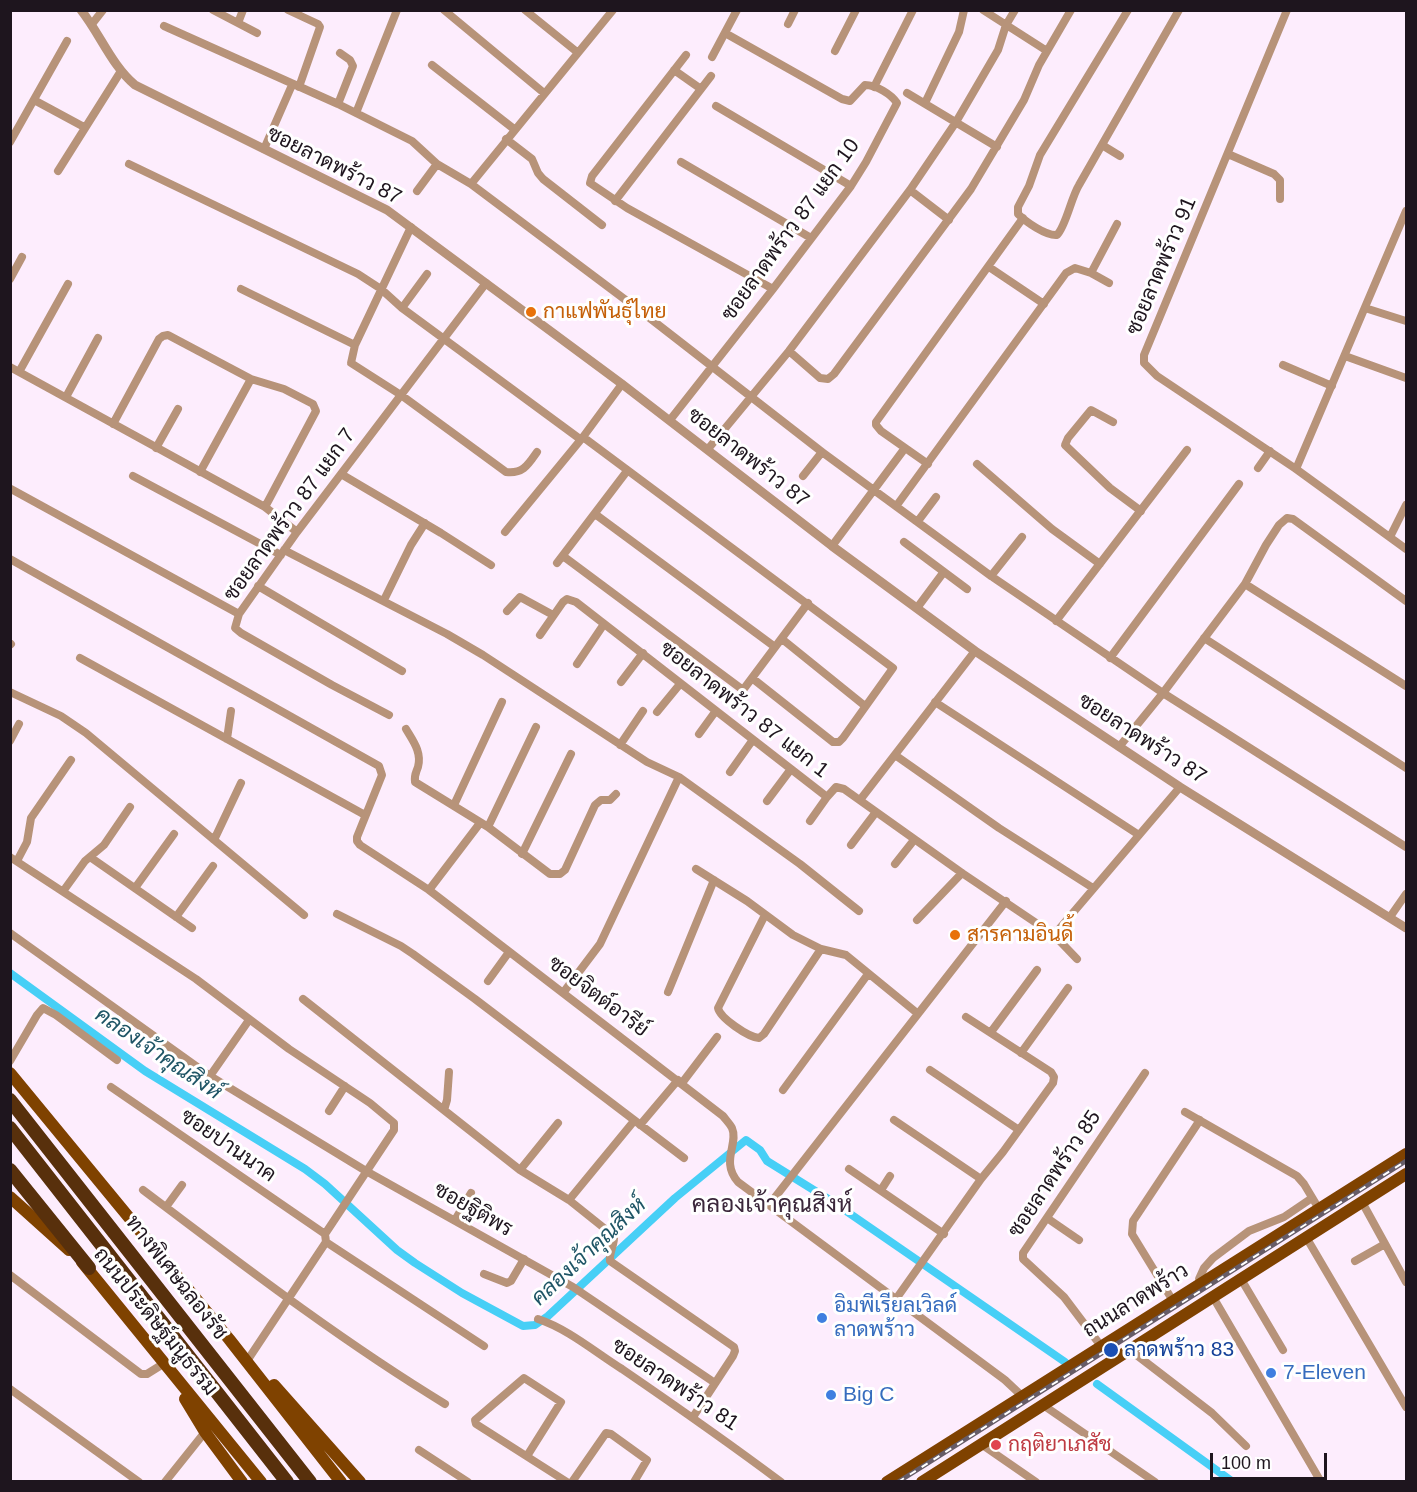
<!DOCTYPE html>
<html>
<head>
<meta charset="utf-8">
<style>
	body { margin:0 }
	#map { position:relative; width:1417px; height:1492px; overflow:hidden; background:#fdedfd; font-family:Helvetica,sans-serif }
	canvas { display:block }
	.frame { position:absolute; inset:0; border:12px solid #1e151e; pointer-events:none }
	.scale { position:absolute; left:1210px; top:1453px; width:117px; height:27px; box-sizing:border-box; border:3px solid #1e151e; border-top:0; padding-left:8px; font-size:18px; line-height:21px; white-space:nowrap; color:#1e151e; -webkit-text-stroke:4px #fff; paint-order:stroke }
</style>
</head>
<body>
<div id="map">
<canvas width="1417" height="1492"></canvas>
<div class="frame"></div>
<div class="scale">100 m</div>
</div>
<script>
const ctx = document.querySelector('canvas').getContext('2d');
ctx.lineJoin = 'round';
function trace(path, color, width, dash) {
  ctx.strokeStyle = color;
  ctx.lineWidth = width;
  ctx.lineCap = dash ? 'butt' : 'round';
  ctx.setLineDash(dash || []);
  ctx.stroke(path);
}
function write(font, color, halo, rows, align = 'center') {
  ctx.font = font + ' Helvetica,Sarabun,sans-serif';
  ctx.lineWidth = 6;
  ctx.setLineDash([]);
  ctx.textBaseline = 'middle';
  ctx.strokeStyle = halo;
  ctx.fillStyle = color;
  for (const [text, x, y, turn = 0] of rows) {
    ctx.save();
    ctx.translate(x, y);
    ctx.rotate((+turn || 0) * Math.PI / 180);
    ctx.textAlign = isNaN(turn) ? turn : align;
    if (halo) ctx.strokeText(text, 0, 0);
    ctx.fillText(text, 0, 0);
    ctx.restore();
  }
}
trace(new Path2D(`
	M10,973L145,1071L305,1169L325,1184L397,1250L415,1263L462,1293L523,1326L535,1325L548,1316L675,1198L746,1140L760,1150L767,1161L833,1202L1065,1362
	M1097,1384L1233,1482`), '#47cff6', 8);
trace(new Path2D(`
	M213,10L257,33
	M288,10L318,24L320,27L299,87
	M444,10L544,93
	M525,10L577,52
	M983,10L1047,51
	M1128,10L1040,155L1029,186L1018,207V214C1026,222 1046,236 1057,235C1066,226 1071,198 1079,185L1179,10
	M1287,10L1144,355V363L1157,376L1296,469L1406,549
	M238,23L243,10
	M92,24L103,10
	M788,24L795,10
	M164,26L338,104L412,141L437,164L471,184L647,316L822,452L991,576L1163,693L1406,847
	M835,51L856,10
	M686,55L592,176L590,183L627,208L773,289
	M712,57L737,10
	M432,65L514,129
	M674,70L701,89
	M874,87L913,10
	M907,93L997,147
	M34,100L84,127
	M925,103L959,32L964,10
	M338,104L353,66L350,60L340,53
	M716,106L851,186
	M356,113L397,10
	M506,139L532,159L538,173L543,179L602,225
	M10,142L67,41
	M1102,145L1120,156
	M264,149L292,85
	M1228,154L1274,174L1280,180V199
	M681,162L811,238
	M129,164L358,274L381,289L402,308L580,439
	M58,171L121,71
	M471,184L613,10
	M910,190L949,220
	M417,191L437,164
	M615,201L711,76
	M411,227L355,345L351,363L401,395L506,472C523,474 528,465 537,452
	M989,267L1044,304
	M1091,273L1109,283
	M10,279L22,257
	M241,289L355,345
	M402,308L427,274
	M1365,308L1406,321
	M789,351L820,378L828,379L834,374L971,189L1024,100L1039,65L1071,10
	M1345,356L1406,378
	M1283,365L1332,386
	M10,367L265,507L297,532
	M19,372L68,284
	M66,397L98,338
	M670,420L773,289L851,186L866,162L897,103C891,94 876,85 865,85L850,101L842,99L725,33
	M1113,422L1091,410L1068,438L1065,445L1110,488L1141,511
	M113,424L159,339L163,336L168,335L251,379L284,389L313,404L316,411L265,507
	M583,437L893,668L843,738L839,742H833L752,678
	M156,448L178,409
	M708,449L789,351L910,190L956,122L998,50L1006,25L1015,10
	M928,464L881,431L876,425V422L1023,218
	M977,464L1052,529L1100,564
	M1258,468L1270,451
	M1296,469L1406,211
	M200,472L251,379
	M341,474L441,533L491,565
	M133,476L281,555
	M803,476L822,452
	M11,489L239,614
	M897,505L1066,273L1075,268L1091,273L1117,224
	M595,514L775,647
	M918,521L936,497
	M505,532L583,437L622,384
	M1390,537L1406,505
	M904,542L967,589
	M832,546L905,448
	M284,550L447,634L483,655L647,762L679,777L800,864L859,911
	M563,556L743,690L808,603
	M10,559L379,766L382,775L357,837V841L360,845L429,890L723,1116C726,1120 730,1124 732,1128C739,1144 720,1161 738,1182L1005,1380L1022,1396
	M557,563L627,471
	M991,576L1022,537
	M1245,584L1406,686
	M258,586L402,671
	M384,600L411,545L425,523
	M917,608L943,573
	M507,611L520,597L553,615
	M1056,621L1187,450
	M540,635L563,602L567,599L576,602L827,797L836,787L844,789L962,873L1054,935L1077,959
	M1204,638L1406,768
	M782,639L865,706
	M10,645L11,644
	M80,658L365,815
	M1110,658L1239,484
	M577,664L604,624
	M621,682L643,653
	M10,692L61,716L86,733L304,915
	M935,702L1139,835
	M657,712L680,684
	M389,715L332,685L241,633L235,628L239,614L297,532L486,283
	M406,729C413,741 422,752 418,767C416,773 414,775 415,782L488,827L550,874H560L565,870L595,805L601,800H610L616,794
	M699,734L715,712
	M227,739L231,711
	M10,741L19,724
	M620,745L643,711
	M1119,747L1163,693L1245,584L1266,545L1279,525L1287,518L1293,519L1406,601
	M895,755L999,828L1093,888
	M730,772L752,741
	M860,800L975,651
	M767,801L791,769
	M454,805L502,702
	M810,821L827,797
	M488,827L536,727
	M214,840L241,783
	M851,845L876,812
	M522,854L571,754
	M10,857L196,979L289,1049L370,1103L394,1123V1130L325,1234L326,1242L249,1358
	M90,857L192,928
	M17,861L27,842L31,818L71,760
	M895,864L914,840
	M696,869L747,901L793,935L821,949L846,955L917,1013
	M135,888L174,834
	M64,890L85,861L104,845L130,807
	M429,890L480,823
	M337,914L401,946L413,954L475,999L684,1158
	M765,915L718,1008C720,1018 748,1037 759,1038L764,1034L821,949
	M176,917L213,866
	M1390,917L1406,894
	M917,920L962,873
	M10,933L210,1076L366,1171L573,1287L715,1383
	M1054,935L1180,787
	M488,981L509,952
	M668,992L714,880
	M563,993L600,944L679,777
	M303,999L520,1170L569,1200L614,1236C615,1244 609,1252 610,1261L734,1347L735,1351L733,1356L693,1417
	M991,1032L1037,970
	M1021,1053L1068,988
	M10,1061L37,1015L43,1008L56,1015L117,1060
	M930,1070L1019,1130
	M210,1076L249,1020
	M682,1083L717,1037
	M111,1087L325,1234
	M783,1090L868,974
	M444,1110L447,1100L449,1072
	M329,1111L345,1086
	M1185,1112L1297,1176L1304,1184L1319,1209
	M894,1120L981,1179
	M640,1125L678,1080
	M849,1169L944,1234
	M520,1170L558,1123
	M143,1190C241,1264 340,1340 445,1404
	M881,1190L890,1176
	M569,1200L634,1121
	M1362,1202L1406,1282
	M769,1205L1006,901
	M166,1207L182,1185
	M1047,1218L1079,1240
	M455,1220L471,1193
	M1306,1237L1406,1407
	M326,1242L484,1346
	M1355,1261L1385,1244
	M484,1274L507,1283L511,1281L524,1259
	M10,1275L141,1374H147L163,1364
	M1241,1279L1283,1350
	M1202,1283L1199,1279L1204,1268L1213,1258L1249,1231L1284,1217L1312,1198
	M1213,1297L1321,1482
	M896,1299L981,1179L1003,1152L1053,1083L1054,1077L1051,1072L966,1017
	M1173,1301L1132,1234L1133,1221L1200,1120
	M538,1319C568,1329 595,1352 622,1369C676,1406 729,1443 781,1482
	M1101,1346L1064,1297L1023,1259V1253L1145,1073
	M1130,1350L1212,1413L1246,1446
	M10,1389L139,1482
	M1043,1405L1155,1482
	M981,1444L1036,1482
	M419,1450L468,1482
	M527,1456L561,1402L524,1378L475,1420L476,1424L567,1482
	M165,1482L205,1432
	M572,1482L606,1433L611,1434L647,1460L634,1482`), '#b79379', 8);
trace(new Path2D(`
	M81,10C100,34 112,66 135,85L387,210L622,384L832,546L975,651L1180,787L1406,928`), '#b79379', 9);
trace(new Path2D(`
	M10,1073L229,1339L341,1482
	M10,1197L69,1250
	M82,1262L261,1482
	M274,1385L360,1482
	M185,1399L205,1432L242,1482
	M887,1482L1406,1154
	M922,1482L1406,1174`), '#7f4200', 12);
trace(new Path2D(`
	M10,1100L310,1482
	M10,1128L287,1482
	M10,1170L89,1268`), '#58300c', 14);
const rail = new Path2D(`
	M898,1482L1406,1161`);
trace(rail, '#675c67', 4.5);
trace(rail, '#fff', 2, [7]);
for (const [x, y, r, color] of [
	[531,312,6,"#e8710a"],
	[955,935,6,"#e8710a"],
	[822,1318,6,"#3f7fe0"],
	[1111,1350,8,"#1a4fb4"],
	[1271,1373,6,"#3f7fe0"],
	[831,1395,6,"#3f7fe0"],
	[996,1445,6,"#e0444e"]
]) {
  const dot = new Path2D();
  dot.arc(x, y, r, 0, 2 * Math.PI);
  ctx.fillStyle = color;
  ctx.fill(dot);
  trace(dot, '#fff', 2);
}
write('21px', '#1e151e', '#fff', [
	["ซอยลาดพร้าว 87",334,166,27],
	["ซอยลาดพร้าว 87 แยก 10",791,230,-54],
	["ซอยลาดพร้าว 91",1162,266,-67],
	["ซอยลาดพร้าว 87",748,458,38],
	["ซอยลาดพร้าว 87 แยก 7",290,515,-54],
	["ซอยลาดพร้าว 87 แยก 1",744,710,38],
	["ซอยลาดพร้าว 87",1142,739,33],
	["ซอยจิตต์อารีย์",598,997,37],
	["ซอยปานนาค",228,1146,35],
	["ซอยลาดพร้าว 85",1055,1174,-56],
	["ซอยฐิติพร",473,1210,30],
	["ทางพิเศษฉลองรัช",176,1278,52],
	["ถนนลาดพร้าว",1136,1301,-32],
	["ถนนประดิษฐ์มนูธรรม",155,1322,51],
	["ซอยลาดพร้าว 81",675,1385,34]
]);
write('21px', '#c56008', '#fff', [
	["กาแฟพันธ์ุไทย",543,312],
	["สารคามอินดี้",967,935]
], 'left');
write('21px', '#366cbe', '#fff', [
	["อิมพีเรียลเวิลด์",834,1306],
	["ลาดพร้าว",834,1330],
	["7-Eleven",1283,1373],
	["Big C",843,1395]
], 'left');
write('21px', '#164399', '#fff', [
	["ลาดพร้าว 83",1124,1350]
], 'left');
write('21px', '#be3a42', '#fff', [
	["กฤติยาเภสัช",1008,1445]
], 'left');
write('italic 22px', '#1f5566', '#fff', [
	["คลองเจ้าคุณสิงห์",158,1054,34],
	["คลองเจ้าคุณสิงห์",589,1252,-43]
]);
write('24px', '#3b273b', '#fff', [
	["คลองเจ้าคุณสิงห์",772,1205]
]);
</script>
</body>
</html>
